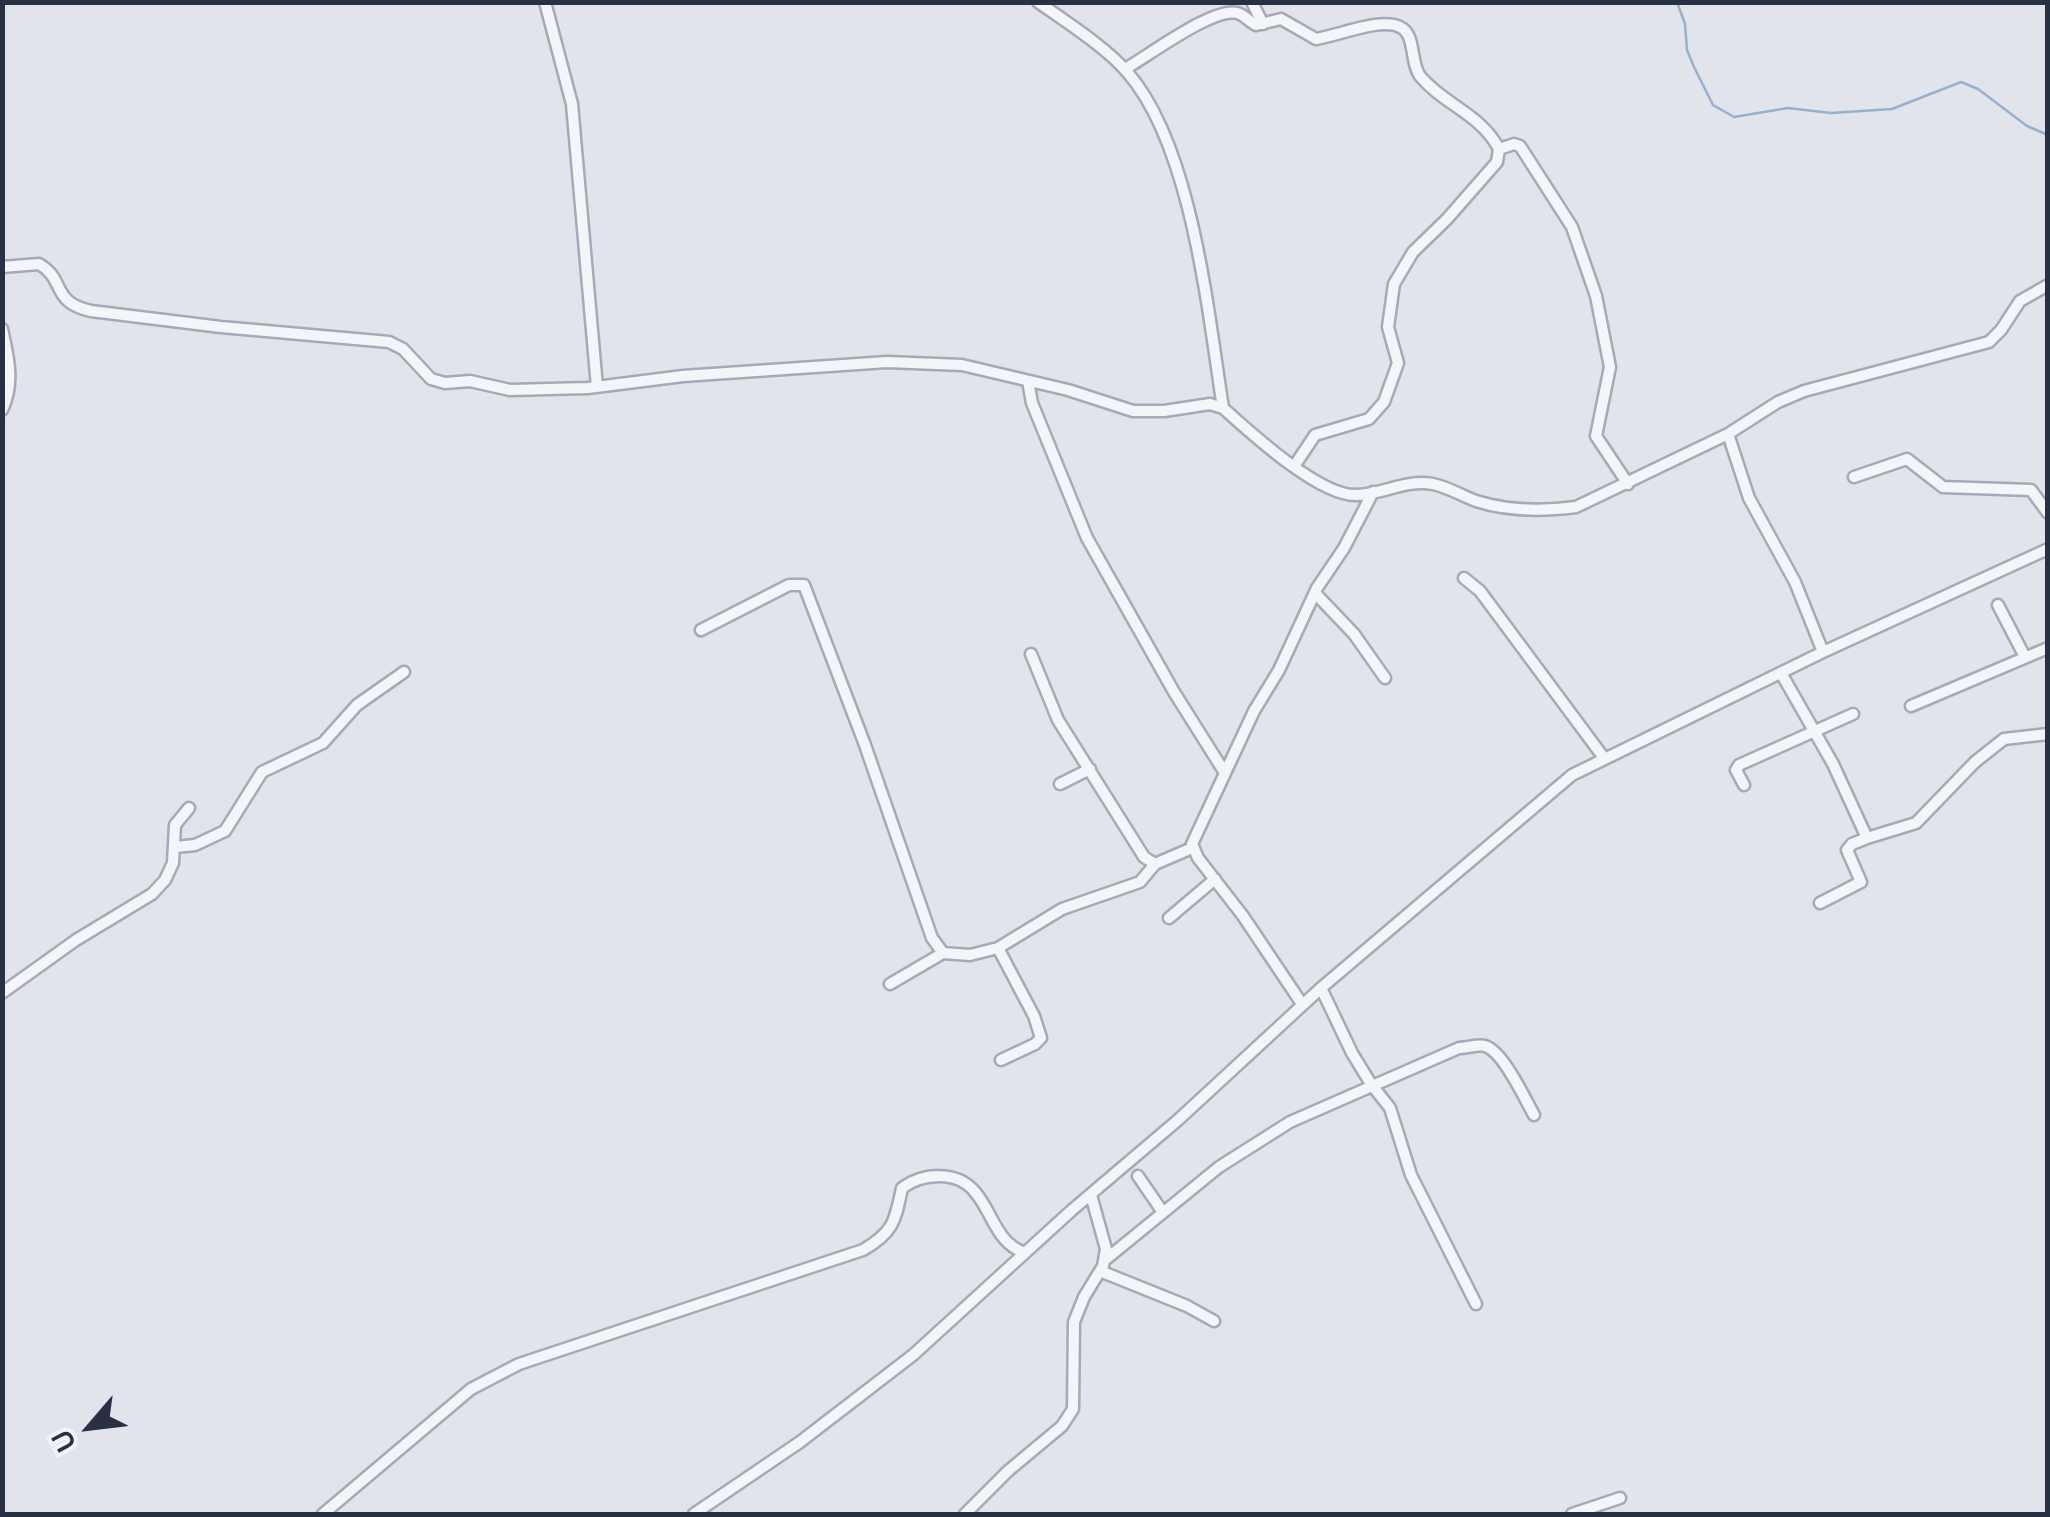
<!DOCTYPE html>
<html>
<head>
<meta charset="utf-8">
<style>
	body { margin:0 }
	#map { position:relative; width:2050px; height:1517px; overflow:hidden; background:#e1e4eb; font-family:Cabin,sans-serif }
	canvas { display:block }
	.frame { position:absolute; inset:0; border:5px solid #283044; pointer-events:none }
	.north { position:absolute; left:40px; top:1377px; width:100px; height:100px; -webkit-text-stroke:8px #f1f3f8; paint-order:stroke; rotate:242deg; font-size:28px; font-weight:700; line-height:40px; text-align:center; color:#283044 }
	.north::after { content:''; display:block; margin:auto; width:35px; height:45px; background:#283044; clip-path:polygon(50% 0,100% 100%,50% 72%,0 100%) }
</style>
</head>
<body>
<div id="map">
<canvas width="2050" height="1517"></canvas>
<div class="frame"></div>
<div class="north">U</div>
</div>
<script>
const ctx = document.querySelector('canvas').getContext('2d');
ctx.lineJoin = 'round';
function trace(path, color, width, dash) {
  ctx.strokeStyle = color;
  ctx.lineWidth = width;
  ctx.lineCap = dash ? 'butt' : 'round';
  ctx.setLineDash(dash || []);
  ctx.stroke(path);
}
trace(new Path2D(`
	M1677,2L1685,24L1687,50L1694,67L1713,105L1734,117L1788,108L1831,113L1892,109L1961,82L1978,89L2027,126L2048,135`), '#99b0cd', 2.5);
const minor = new Path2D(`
	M545,2L572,104L597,387
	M1038,2C1065,21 1107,48 1128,73C1192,147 1208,312 1223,408
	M1252,2L1263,24
	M1125,69C1148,56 1213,7 1237,13C1244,14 1249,22 1256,25L1281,19L1316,39C1337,36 1381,17 1400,27C1416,34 1410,63 1420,76C1444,105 1481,114 1499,149L1497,162L1447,219L1413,252L1394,284L1388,327L1398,363L1384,402L1369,419L1315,435L1295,465
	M1499,149L1514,144L1520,146L1572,227L1596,296L1610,367L1596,436L1628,484
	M2,267L39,264C66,279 50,302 91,311L221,327L389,342L403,349L431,379L445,383L470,381L510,390L588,388L683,376L887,362L962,365L1068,390L1133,411H1164L1210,404L1223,408C1251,433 1320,497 1357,495C1384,494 1406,479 1433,484C1448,487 1462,496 1476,501C1507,511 1545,511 1576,507L1728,434L1749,498L1795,582L1823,652
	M2,329C8,356 15,384 2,410
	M1028,381L1032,403L1087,538L1174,692L1225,773
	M1728,434L1778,402L1804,391L1989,342L2001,330L2020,301L2048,285
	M1854,477L1907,459L1943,487L2031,490L2048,513
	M1464,578L1480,591L1604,758
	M1315,593L1354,634L1385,678
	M1998,605L2025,657
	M701,630L789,585H804L865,745L932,938L943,953L970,955L998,948L1062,909L1140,882L1155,864
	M1031,654L1058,720L1144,857L1155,864L1192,848
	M1781,673L1833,764L1867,838L1852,844L1847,850L1861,882L1820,903
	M1911,706L2048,648
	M1060,784L1090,769
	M1744,785L1736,770L1739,765L1853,714
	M1867,838L1916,823L1975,762L2004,739L2048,734
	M176,847L195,845L225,831L262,772L323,743L357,705L404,672
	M1169,918L1215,879
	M998,948L1034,1016L1041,1038L1035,1044L1001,1060
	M890,984L943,953
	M1321,988L1352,1053L1371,1084L1390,1108L1411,1175L1476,1304
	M2,993L76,940L152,894L165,880L173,863L175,825L189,808
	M1302,1004L1243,916L1198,858L1192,844L1254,711L1279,670L1317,588L1344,548L1373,492
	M1138,1176L1162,1211
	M1105,1260L1219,1167L1290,1122L1459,1048C1467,1048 1478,1044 1485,1046C1503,1051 1525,1099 1534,1115
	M1100,1271L1187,1306L1214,1321
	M323,1514L471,1389L519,1364L863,1250C894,1232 895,1221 902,1188C923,1173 957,1170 975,1192C993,1213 996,1243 1025,1253
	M694,1514L800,1442L913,1355L1072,1210L1178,1120L1321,988L1572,775L1823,652L2048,549
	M965,1514L1008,1471L1062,1426L1073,1409L1074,1322L1084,1297L1103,1266L1106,1249L1091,1195
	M1572,1514L1620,1498`);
trace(minor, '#a6aab6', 15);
trace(minor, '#f4f5f8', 10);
</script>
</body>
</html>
